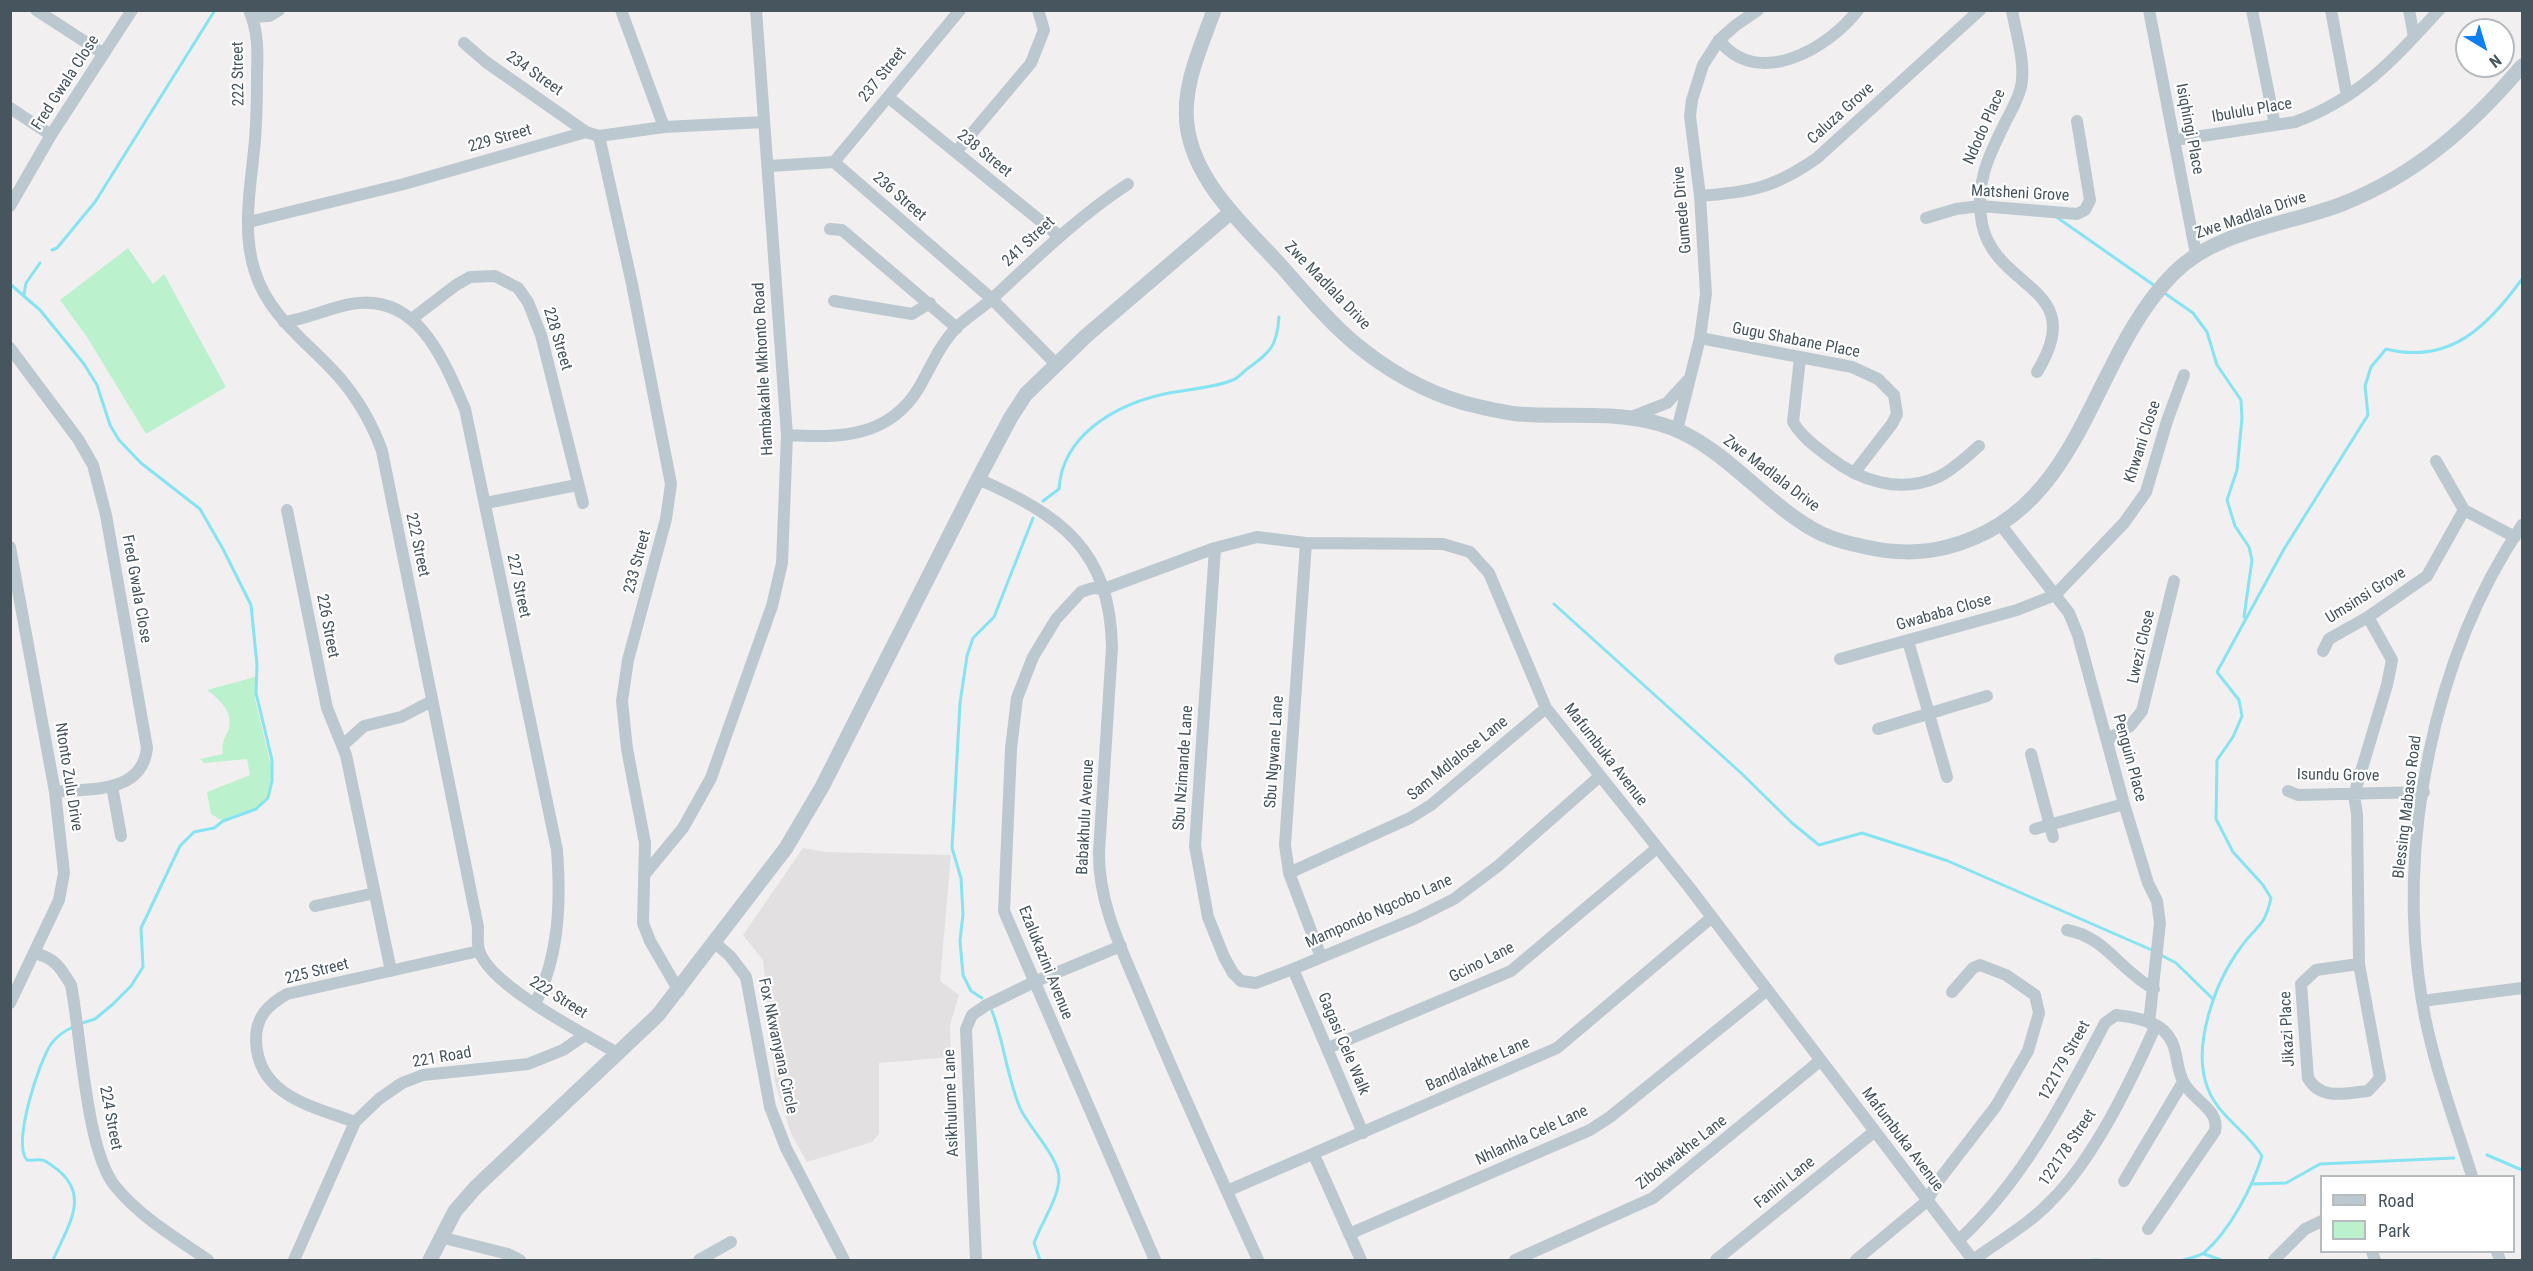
<!DOCTYPE html>
<html>
<head>
<meta charset="utf-8">
<style>
	body { margin:0 }
	#map { position:relative; width:2533px; height:1271px; overflow:hidden; background:#f2eff0; font-family:"Roboto Condensed",sans-serif }
	canvas { display:block }
	.frame { position:absolute; inset:0; border:12px solid #46555e; pointer-events:none }
	.legend { position:absolute; left:2320px; top:1175px; width:195px; height:78px; box-sizing:border-box; background:#fff; border:2px solid #b5bbbf; margin:0; padding:8px 10px; list-style:none; font-size:18px; color:#46555e }
	.legend li { display:flex; align-items:center; gap:12px; height:30px }
	.legend b { width:30px; border:2px solid #b5bbbf }
	.north { position:absolute; left:2455px; top:18px; width:60px; height:60px; box-sizing:border-box; background:#fff; border:2px solid #b5bbbf; border-radius:50%; rotate:142deg; font-size:16px; font-weight:700; line-height:24px; text-align:center; color:#46555e }
	.north::after { content:''; display:block; margin:auto; width:21px; height:27px; background:#0d80ef; clip-path:polygon(50% 0,100% 100%,50% 72%,0 100%) }
</style>
</head>
<body>
<div id="map">
<canvas width="2533" height="1271"></canvas>
<div class="frame"></div>
<ul class="legend">
<li><b style="height:8px;background:#bcc8cf"></b>Road</li>
<li><b style="height:16px;background:#bbf2cd"></b>Park</li>
</ul>
<div class="north">N</div>
</div>
<script>
const ctx = document.querySelector('canvas').getContext('2d');
ctx.lineJoin = 'round';
function paint(path, color) {
  ctx.fillStyle = color;
  ctx.fill(path, 'evenodd');
}
function trace(path, color, width, dash) {
  ctx.strokeStyle = color;
  ctx.lineWidth = width;
  ctx.lineCap = dash ? 'butt' : 'round';
  ctx.setLineDash(dash || []);
  ctx.stroke(path);
}
function write(font, color, halo, rows, align = 'center') {
  ctx.font = font + ' "Roboto Condensed",sans-serif';
  ctx.lineWidth = 4.5;
  ctx.setLineDash([]);
  ctx.textBaseline = 'middle';
  ctx.strokeStyle = halo;
  ctx.fillStyle = color;
  for (const [text, x, y, turn = 0] of rows) {
    ctx.save();
    ctx.translate(x, y);
    ctx.rotate((+turn || 0) * Math.PI / 180);
    ctx.textAlign = isNaN(turn) ? turn : align;
    if (halo) ctx.strokeText(text, 0, 0);
    ctx.fillText(text, 0, 0);
    ctx.restore();
  }
}
paint(new Path2D(`
	M803,848L825,852L951,855L940,981L959,995L950,1025L951,1057L879,1063V1134L872,1142L807,1162L791,1134L775,1082L763,960L743,935Z`), '#e3e0e2');
paint(new Path2D(`
	M128,248L153,284L164,274L226,387L146,434L87,337L60,300Z
	M255,677V699L272,770L268,797L258,807L221,820L211,814L207,792L250,775L247,759L204,763L200,759L223,754C221,744 224,740 228,731C235,713 219,699 207,690Z`), '#bbf2cd');
trace(new Path2D(`
	M2055,216L2155,286
	M52,250L57,248L95,202L215,10
	M10,284L40,310L84,364L97,385L110,425L119,440L141,463L200,509L223,549L251,605L257,665L256,693L272,760V781L268,798L256,809L223,821L214,828L194,832L180,846L141,928L143,967L131,986L113,1004L95,1019L79,1024
	M2163,292L2193,313L2207,332L2217,365L2241,400L2242,418L2237,470L2227,500L2235,526L2249,547L2252,560L2244,617
	M24,294L26,283L40,263
	M1043,501L1059,489C1062,436 1114,406 1160,395C1183,389 1211,389 1233,380C1238,378 1243,372 1247,369C1270,352 1277,347 1279,317
	M1554,604L1740,772L1792,823L1819,845L1862,833L1912,849L1948,861L2154,951
	M2159,954L2176,963L2213,999
	M982,998L971,991L963,975L960,941L963,914L961,878L952,848L960,703L967,656L973,638L994,617L1033,518
	M992,1011C1004,1042 1007,1077 1020,1108C1029,1128 1060,1158 1059,1179C1058,1200 1041,1223 1034,1243L1040,1260
	M2487,1155L2522,1170
	M2253,1184L2286,1183L2320,1164L2454,1158
	M2204,1254L2221,1260
	M53,1260C70,1221 95,1190 45,1161C40,1158 33,1161 27,1160C12,1143 39,1062 51,1044C57,1036 64,1031 73,1027
	M2092,1260H2099
	M2183,1260C2189,1258 2199,1257 2205,1252C2230,1230 2252,1188 2262,1156C2247,1131 2219,1117 2208,1089C2191,1047 2215,982 2241,947C2257,924 2264,929 2271,898L2263,885L2233,852L2216,819L2217,760L2233,737L2242,716L2239,700L2217,672L2284,549L2368,415L2365,386L2371,367L2386,349C2450,365 2488,326 2522,279`), '#86e3f2', 3);
trace(new Path2D(`
	M36,10L104,54
	M249,10C258,30 258,51 257,73C257,99 257,124 254,150C250,190 242,233 255,272C269,317 309,343 339,377C358,399 372,423 382,451L478,927C478,934 477,943 479,950C488,985 588,1036 619,1054
	M621,10L664,127
	M2012,10C2016,34 2026,63 2021,87C2018,99 2012,110 2006,121C1989,155 1974,184 1982,224C1996,291 2090,286 2037,372
	M2149,10L2196,254
	M2252,10L2275,125
	M2331,10L2347,96
	M2409,10L2414,37
	M252,17L269,16L279,10
	M1719,40C1757,89 1827,50 1858,10
	M464,43L486,62L586,132
	M888,97L1059,236
	M10,108L51,135
	M599,136L632,284L671,484L666,519L628,660L622,701L627,749L645,843L643,923L650,941L679,991
	M2175,140L2295,122C2360,98 2393,60 2439,10
	M956,152L1031,63L1044,30L1038,10
	M834,162L960,10
	M769,166L834,162L992,299L1056,364
	M1700,196C1751,192 1774,188 1817,158L1980,10
	M10,206L51,135L132,10
	M1926,218L1956,209L1980,206L2077,214L2085,210L2090,200L2077,121
	M249,222L404,184L586,132L599,136L664,127L764,122
	M830,229L842,230L957,328
	M834,301L912,314L930,303
	M413,318L456,285L470,277L495,276L518,288L528,302L541,335L583,503
	M284,322C307,319 328,308 351,304C417,292 443,358 465,409L557,850C561,904 559,956 535,1004
	M1700,338L1852,367L1878,379L1894,395L1897,414L1892,424L1854,473
	M10,348L78,439L93,465L106,515L147,748C142,794 91,788 55,792
	M1800,358L1793,422C1802,437 1816,447 1829,457C1860,481 1900,494 1938,477C1953,470 1966,457 1979,446
	M1631,417L1667,403L1687,381
	M1677,430L1700,338L1706,294L1700,196L1690,116L1692,100L1703,65L1719,40L1736,25L1758,10
	M787,435C840,438 890,438 920,386C931,366 940,345 956,328C968,316 983,308 995,296C1038,256 1079,216 1128,184
	M2436,461L2464,510L2515,537
	M978,479C1060,515 1110,549 1112,647L1099,852C1098,906 1125,956 1145,1005C1181,1091 1220,1176 1258,1260
	M486,503L577,485
	M287,510L327,708L346,755L391,971
	M2000,524L2069,613L2078,635L2124,804L2148,883L2157,901L2160,923L2149,1023
	M1306,543L1285,845L1289,873L1321,957
	M10,547L55,792L64,873L59,900L10,1003
	M1215,548L1195,846L1208,917L1224,957L1233,973L1241,981L1256,983L1293,969L1416,918L1454,899L1498,866L1600,776
	M1908,641L1947,777
	M2323,651L2329,639L2368,617L2427,576L2464,510
	M1840,659L2017,610L2055,595L2124,523L2146,492L2167,421L2184,375
	M1878,729L1987,696
	M2107,740L2130,726L2142,711L2174,581
	M343,745L364,726L401,717L432,701
	M2031,754L2053,837
	M112,786L121,836
	M2288,791L2298,795L2424,792
	M2035,829L2124,804
	M1289,873L1410,818L1431,805L1546,708
	M645,874L683,828L711,778L772,606L782,563L787,435L756,10
	M315,906L375,893
	M2067,930C2106,937 2119,970 2154,989
	M715,943L730,956L746,977L770,1107L786,1148L844,1260
	M35,953C56,959 60,967 71,985C81,1035 86,1151 115,1186C140,1217 176,1238 208,1260
	M2359,964L2316,970L2301,984L2308,1078C2321,1101 2346,1093 2368,1091L2380,1078L2359,964L2357,814L2354,795L2387,685L2392,660L2368,617
	M1293,969L1363,1133
	M2422,1001L2522,988
	M1328,1048L1511,971L1657,848
	M355,1122C312,1106 258,1096 256,1041C255,1017 269,1004 287,994L479,951
	M1314,1155L1361,1260
	M2472,1176C2454,1119 2432,1061 2422,1001C2396,844 2433,657 2522,525
	M2124,1181L2183,1082
	M1227,1191L1557,1048L1711,918
	M1349,1234L1590,1130L1610,1117L1767,990
	M440,1237L508,1254L520,1260
	M1959,1240C2023,1181 2065,1099 2105,1023L2116,1015C2132,1017 2152,1020 2164,1031C2180,1046 2174,1066 2184,1083C2193,1100 2220,1110 2215,1131L2148,1229
	M2372,1252L2375,1260
	M2497,1252L2500,1260
	M294,1260L355,1122L379,1099L402,1083L423,1075L528,1064L563,1050L585,1035
	M699,1260L731,1242
	M976,1260L966,1029L972,1015L985,1006L1034,982L1121,946
	M1155,1260L1004,911L1011,749L1017,698L1033,657L1056,619L1081,592L1093,588L1104,589L1215,548L1257,537L1306,543L1443,544L1470,552L1489,573L1546,708L1689,887L1973,1260
	M1515,1260L1653,1198L1821,1060
	M1716,1260L1875,1131
	M1856,1260L1927,1201L1939,1180L1996,1106L2028,1051L2039,1013L2035,995L2006,975L1980,965L1973,968L1952,992
	M1973,1260C1999,1241 2028,1225 2050,1202C2094,1159 2131,1081 2156,1025
	M2274,1260L2305,1229L2322,1221`), '#bcc8cf', 12);
trace(new Path2D(`
	M1214,10C1201,47 1182,86 1187,125C1194,183 1246,227 1283,268C1305,293 1327,320 1352,341C1385,369 1423,391 1464,403C1481,407 1500,412 1518,414C1569,418 1623,409 1672,428C1730,451 1767,507 1822,534C1835,540 1851,544 1866,547C1891,553 1921,554 1947,547C2085,512 2088,359 2174,273C2217,230 2288,225 2342,204C2416,175 2472,125 2522,66
	M430,1260L455,1211L476,1187L658,1015L786,848L822,787L978,479L1011,417L1026,394L1086,336L1231,212`), '#bcc8cf', 15);
write('16px', '#46555e', '#fff', [
	["222 Street",239,74,-91],
	["234 Street",534,74,35],
	["237 Street",883,75,-51],
	["Fred Gwala Close",66,83,-57],
	["Ibululu Place",2252,111,-10],
	["Caluza Grove",1841,114,-42],
	["Ndodo Place",1985,127,-66],
	["Isiqhingi Place",2189,129,79],
	["229 Street",500,139,-16],
	["238 Street",984,154,39],
	["Matsheni Grove",2020,194,3],
	["236 Street",899,197,41],
	["Gumede Drive",1683,210,-95],
	["Zwe Madlala Drive",2251,216,-19],
	["241 Street",1029,242,-43],
	["Zwe Madlala Drive",1327,286,46],
	["228 Street",557,339,73],
	["Gugu Shabane Place",1796,341,11],
	["Hambakahle Mkhonto Road",764,369,-93],
	["Khwani Close",2143,442,-72],
	["Zwe Madlala Drive",1771,474,37],
	["222 Street",417,545,78],
	["233 Street",638,562,-75],
	["227 Street",518,586,78],
	["Fred Gwala Close",136,589,80],
	["Umsinsi Grove",2366,596,-32],
	["Gwababa Close",1944,613,-16],
	["226 Street",327,626,79],
	["Lwezi Close",2142,647,-77],
	["Sbu Ngwane Lane",1275,752,-86],
	["Mafumbuka Avenue",1605,755,52],
	["Penguin Place",2129,758,75],
	["Sam Mdlalose Lane",1458,759,-39],
	["Sbu Nzimande Lane",1184,768,-86],
	["Isundu Grove",2338,776,1],
	["Ntonto Zulu Drive",68,777,81],
	["Blessing Mabaso Road",2408,807,-83],
	["Babakhulu Avenue",1086,817,-87],
	["Mampondo Ngcobo Lane",1379,912,-24],
	["Ezalukazini Avenue",1045,963,68],
	["Gcino Lane",1482,963,-27],
	["225 Street",317,972,-14],
	["222 Street",558,998,32],
	["Jikazi Place",2288,1029,-93],
	["Gagasi Cele Walk",1343,1044,67],
	["Fox Nkwanyana Circle",777,1046,78],
	["221 Road",442,1058,-10],
	["122179 Street",2065,1061,-61],
	["Bandlalakhe Lane",1478,1065,-24],
	["Asikhulume Lane",952,1103,-92],
	["224 Street",110,1118,79],
	["Nhlanhla Cele Lane",1532,1136,-25],
	["Mafumbuka Avenue",1902,1140,53],
	["122178 Street",2068,1148,-56],
	["Zibokwakhe Lane",1682,1153,-38],
	["Fanini Lane",1785,1183,-39]
]);
</script>
</body>
</html>
